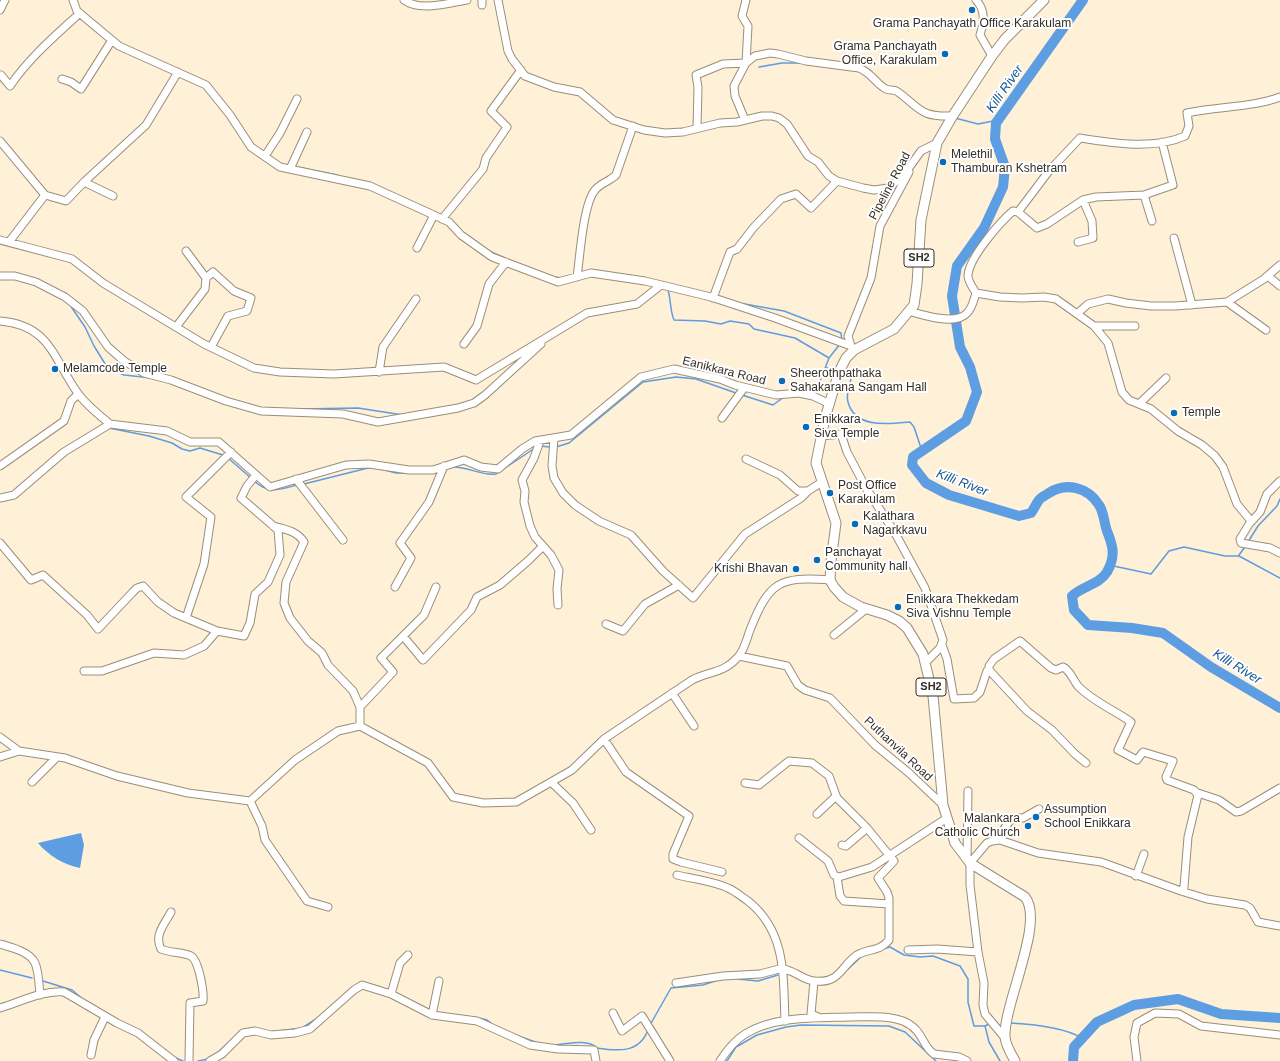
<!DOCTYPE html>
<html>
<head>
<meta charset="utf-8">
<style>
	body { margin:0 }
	canvas { display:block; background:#fff0d8 }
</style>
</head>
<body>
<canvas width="1280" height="1061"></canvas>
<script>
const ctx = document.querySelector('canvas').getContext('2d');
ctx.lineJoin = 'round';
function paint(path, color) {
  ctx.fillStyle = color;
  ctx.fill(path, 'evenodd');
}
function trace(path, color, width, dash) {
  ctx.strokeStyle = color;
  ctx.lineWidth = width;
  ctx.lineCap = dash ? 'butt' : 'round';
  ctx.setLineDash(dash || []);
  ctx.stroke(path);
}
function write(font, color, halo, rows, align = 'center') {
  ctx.font = font + ' Helvetica,sans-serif';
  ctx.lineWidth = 4;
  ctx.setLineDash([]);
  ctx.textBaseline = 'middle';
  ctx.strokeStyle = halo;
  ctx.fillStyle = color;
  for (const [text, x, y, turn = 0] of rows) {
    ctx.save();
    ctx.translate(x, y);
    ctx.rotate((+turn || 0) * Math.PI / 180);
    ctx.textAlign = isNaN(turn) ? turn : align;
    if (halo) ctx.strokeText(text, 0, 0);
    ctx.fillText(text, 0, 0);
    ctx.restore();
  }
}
paint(new Path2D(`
	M81,833L84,845L80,868C64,865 48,855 38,843Z`), '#5d9de2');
trace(new Path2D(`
	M759,67L782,63H800
	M185,72L196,77
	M955,118L978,124L998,120
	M297,167L337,175
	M489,251L507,259
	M554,277L562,278
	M668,290C671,300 670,311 674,320L705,321L721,324L730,321L749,324L754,329L795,338L829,358L815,394
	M739,303L784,311L841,333L842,341
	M70,305L85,327L94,346L107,367L124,375L152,378
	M829,358L840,344
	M826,368H838
	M843,370L852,372C852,381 845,393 848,402C855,429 889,424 910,422L914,427L922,451
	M742,395L773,405L784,397
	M487,398L512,375
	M452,406L460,404
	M299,409L358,408L403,415
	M109,428L149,436L172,443L182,449L190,451L200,448L223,455
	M540,446L550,447
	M556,447L569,443L643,382L676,377L696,379L736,393
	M228,458L251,478
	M452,467C467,466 481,476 496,474L535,448
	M381,469L396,473H431
	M254,481C270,495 279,489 298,485
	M304,484L368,468H374
	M1248,542L1258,526L1277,506L1280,499
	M1239,555L1245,547
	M1109,565L1151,574L1169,551L1184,547L1225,556H1239L1280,578
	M882,949L890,947L904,955L920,957L933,956L960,966L968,979V1002L974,1026H985
	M848,969L862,956
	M0,970L32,978
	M737,979L758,981L778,975
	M43,981L72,990L84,1000
	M366,983L380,987
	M400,995L430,1010
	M479,1018L487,1020L495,1026
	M991,1023L985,1026L989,1042L1000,1061
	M1009,1023C1031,1024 1063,1027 1082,1038
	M650,1025L671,988L703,985L718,980
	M245,1029L257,1028
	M270,1032L302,1028L316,1019
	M513,1034L538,1043
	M151,1039L158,1044
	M551,1045C565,1045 585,1038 596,1047
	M596,1048C617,1051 639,1054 648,1030
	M215,1055L228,1043
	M176,1058L183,1061
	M198,1061L208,1059
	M727,1061L736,1047L757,1035L786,1027L801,1025L889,1026L905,1032L936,1061`), '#5d9de2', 1.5);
trace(new Path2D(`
	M1083,0L996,123L995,139L1005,167L1003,187L984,228L957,266L952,296L960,347L970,367L977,392L966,421L913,457L912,465L926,483L949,495L1019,516L1031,513C1034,509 1036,504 1039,500C1041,497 1046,495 1049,493C1066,482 1088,487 1099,505C1104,512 1104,523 1107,531C1113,546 1116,556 1107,572C1099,585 1082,586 1072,596L1074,610L1088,625L1132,628L1163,633L1211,667L1280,708
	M1073,1061L1074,1047L1097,1022L1134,1005L1178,999L1221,1014L1280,1018`), '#5d9de2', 10);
const minor = new Path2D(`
	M73,0L77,11L119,46L206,85L230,115L251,147L280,167L370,186L449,222L461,235L492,257L558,282L591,273L645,281L711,297L775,318L851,346L854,350
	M404,0C420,12 449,3 467,0
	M498,0L508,51L512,59L525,76L554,87L580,92L613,120L644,130L665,133L683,132L720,123L737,122L762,116H772L779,118L787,124L808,156L818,162L829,176L837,181L863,188L874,190L888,188L903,176L921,151L937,143
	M976,0C986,11 984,22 980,35L992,56
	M482,5V0
	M0,10L5,0
	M1,75L10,86C29,58 55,36 80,13
	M62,79L71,82L81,89L112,40
	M745,120L735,96L734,86L746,63L755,56L770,53L778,54L806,61L859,68C872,73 876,84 886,89C890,91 894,89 898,92C921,109 920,117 952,116
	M697,128L698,87L696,75L723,64L746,63L748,26L742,16L746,0
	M0,141L45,195L66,201L84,182
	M265,156L280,133L297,99
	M290,169L307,132
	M1144,195L1152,221
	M113,196L84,182L146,125L178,72
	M1083,200L1096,197L1144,195L1173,185L1162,142
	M1018,212L1049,171L1080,138C1112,143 1154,150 1185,136L1189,126L1187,113C1217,106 1251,108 1280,97
	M442,219L483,169L486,158L507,127L491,111L521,70
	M1174,238L1192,305
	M0,240L72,259L103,283L204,344L254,368L280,372L334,374L444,367L476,380L587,313L637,304L661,285
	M9,242L45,195
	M417,248L434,215
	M0,276H15L36,282L65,297L83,311L108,347L124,361L144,373L171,380L226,401L261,411L343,414L378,422L458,408L474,403L485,395L541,344
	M1268,276L1280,286
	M577,277C580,257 583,202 596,189C601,183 610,181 616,175L633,126
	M206,278L213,272L234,291L251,298L247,311L228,316L211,347
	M976,293C973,288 968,281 968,276C968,259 1000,222 1013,211L1018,212L1037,228L1047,224L1083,200L1092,221L1093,238L1078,242
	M713,298L730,252L737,249L754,227L781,199L796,194L811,208L837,181
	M1227,302L1266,330
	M909,311C922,315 956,326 967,313C972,309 974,299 976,293L1000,297L1022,298L1044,297L1056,299L1094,326L1108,343L1122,392L1129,400L1151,409L1178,431L1202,445L1215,456L1223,467L1237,504L1251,521L1240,539L1241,543L1270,548L1280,553
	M1078,313L1088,304L1108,299L1126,303L1151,306H1175L1227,302L1264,279L1280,265
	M0,321C50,325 53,358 77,392C85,404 99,415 110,424
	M1094,326H1135
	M176,327L205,289L206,278L186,251
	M464,344L477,326L489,284L506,262
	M851,346L848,336L871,278L880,226L909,172
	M379,372L383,347L416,299
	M1139,404L1166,378
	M722,418L744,388
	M821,436L841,434L847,452L866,488L895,533L925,588L943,640L940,648L926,662
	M554,438L552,466L554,478L563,493L575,505L599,521L631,535L663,571L693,598L745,534L801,498L808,491
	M540,441L534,458L522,480L525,491L524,502L530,526L535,537L551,555L559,570L557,589L558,605
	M746,459L780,475L798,491H808L822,482
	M0,466L64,421L71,401L78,394
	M296,479L343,540
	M0,498L14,495L64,452L110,424L167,431L190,442H219L270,487L346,465L369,464L409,470H433L464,460L481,467L498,469L522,449L535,441L571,435L641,377L674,369L720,379L735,385L776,395L799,393L813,396L830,404
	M1251,522L1260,512L1267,494L1280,481
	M273,526C285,529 297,531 304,542L286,582L284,603L290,618L308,641L322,653L328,665L353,691L360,707V726
	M0,543L31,580L43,575L87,615L98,629L132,593L137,588L143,586L158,602L174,613L217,631L204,646L184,655L154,653L102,671H84
	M395,587L411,558L400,543L429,502L444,466
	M186,618L204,564L211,517L186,497L231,452
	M606,624L623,631L645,604L679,585
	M217,631L244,636L250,623L255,594L268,582L280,555L278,530L241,498L247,486L256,475
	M834,635L866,609
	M403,636L423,660L471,610L477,597L500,585L529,560L543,546
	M942,645L947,659L954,699L974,698L980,692L987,671L989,670L1027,711L1052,730L1075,754L1086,763
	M739,656L787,666L798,685L805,690L830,698L875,745L909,773L943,805
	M989,670V666L994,659L1020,641L1051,668L1056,670L1063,667C1070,670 1073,680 1078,686C1092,701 1114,710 1131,722L1118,750L1137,760L1143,752L1173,761L1166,777L1167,780L1194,790L1198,795L1188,837L1184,887L1181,891L1101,862L1038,853L1000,840L992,841L987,843L970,863V885L978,952L984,983L983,1005L985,1014L1005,1038
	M672,693L694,726
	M360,707L393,672L381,658L424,615L436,587
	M0,737L19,751L65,758L117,776L188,793L250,801L295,760L338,731L360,726L428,763L453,797L483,803L516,802L572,770L604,739L692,680C709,671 723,674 738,657C744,651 747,638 750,630C769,582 779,576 830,580
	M604,739L626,772L689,816L673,854V859L681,862L722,872
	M0,757L19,751
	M32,782L56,758
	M551,782L573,803L591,830
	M745,783L759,785L789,761L812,763L829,776L837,798
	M1198,793L1219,800L1236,812L1241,811L1280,788
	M250,801L262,826L265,840L307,901L328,907
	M799,838L828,861L834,875L839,877L872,867L947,818
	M996,840L1012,818H1023L1039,809
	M842,845L846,846L867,828
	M967,859L968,791
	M677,875C693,879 713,881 728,888C735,891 742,897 748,901C787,932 783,977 785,1021
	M1136,876L1144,854
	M837,877L840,896L844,901L889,904
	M1181,891L1207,899L1245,905L1250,908L1258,922L1280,926
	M171,912C164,925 154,935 161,949C170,953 183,952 191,956C199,961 204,992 203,1001L190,1003L189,1061
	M0,944C11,947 30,952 35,963C39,972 39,986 40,995
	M908,950L937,949L978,952
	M783,969C794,970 803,980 814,981C840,984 841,966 857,955C870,948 879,952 889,940V898L887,892L878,878L894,861L867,828L837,798H834L817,814
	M814,981L811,1014L818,1017
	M676,983L723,976L760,974L783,968
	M391,994L400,963L408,955
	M0,1008C20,1002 43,990 64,992L117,1023L138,1033L174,1061
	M613,1013L622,1031L642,1016L670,1061
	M432,1015L439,981
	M91,1055L94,1040L105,1017
	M210,1061L222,1054L243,1033L255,1031L271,1035L295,1033L310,1029L354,990L362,985L391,994L432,1015L477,1021L530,1045L558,1049L594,1050L596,1061
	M720,1061C727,1050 734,1041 745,1034C774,1016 815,1018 849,1017C867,1017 886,1015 903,1021C924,1030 921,1045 934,1054L959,1057L967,1061
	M1137,1061L1134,1037L1137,1023L1155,1013L1179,1014L1201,1026L1280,1035`);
const major = new Path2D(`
	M1015,1061C1011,1054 1005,1044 1005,1036C1004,1003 1045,922 1025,897L970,863L955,843L943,805L933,696L923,654L907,628L899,621L887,615L861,607L843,597L834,587L830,580L831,561L836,523L816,463L825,418L839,372L846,358L854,350L894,329L914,305L917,284L921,220L937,143L952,117L992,56L1005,39L1044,0`);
trace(minor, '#9b8e78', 9);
trace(major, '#9b8e78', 11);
trace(minor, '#fff', 7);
trace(major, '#fff', 9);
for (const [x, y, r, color] of [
	[972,10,4,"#076bb8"],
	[945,54,4,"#076bb8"],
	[943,162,4,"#076bb8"],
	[55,369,4,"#076bb8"],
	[782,381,4,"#076bb8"],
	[1174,413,4,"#076bb8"],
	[806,427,4,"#076bb8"],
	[830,493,4,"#076bb8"],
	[855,524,4,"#076bb8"],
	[817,560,4,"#076bb8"],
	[796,569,4,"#076bb8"],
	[898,607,4,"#076bb8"],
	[1036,817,4,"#076bb8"],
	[1028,826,4,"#076bb8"]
]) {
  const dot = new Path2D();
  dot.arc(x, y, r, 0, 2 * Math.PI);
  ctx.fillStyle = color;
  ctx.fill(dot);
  trace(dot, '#fff', 1.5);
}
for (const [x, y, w] of [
	[919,258,30],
	[931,687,30]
]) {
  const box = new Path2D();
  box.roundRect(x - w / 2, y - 9, w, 18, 3);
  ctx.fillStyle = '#fff';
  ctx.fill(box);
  trace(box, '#352f26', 1);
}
write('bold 11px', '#352f26', null, [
	["SH2",919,258],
	["SH2",931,687]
]);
write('12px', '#352f26', '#fff', [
	["Grama Panchayath Office Karakulam",972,24,"center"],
	["Grama Panchayath",937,47,"right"],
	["Office, Karakulam",937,61,"right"],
	["Melethil",951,155],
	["Thamburan Kshetram",951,169],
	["Melamcode Temple",63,369],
	["Sheerothpathaka",790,374],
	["Sahakarana Sangam Hall",790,388],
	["Temple",1182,413],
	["Enikkara",814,420],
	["Siva Temple",814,434],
	["Post Office",838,486],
	["Karakulam",838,500],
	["Kalathara",863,517],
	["Nagarkkavu",863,531],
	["Panchayat",825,553],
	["Community hall",825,567],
	["Krishi Bhavan",788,569,"right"],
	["Enikkara Thekkedam",906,600],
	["Siva Vishnu Temple",906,614],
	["Assumption",1044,810],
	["School Enikkara",1044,824],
	["Malankara",1020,819,"right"],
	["Catholic Church",1020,833,"right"]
], 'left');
write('12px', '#352f26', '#fff', [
	["Pipeline Road",890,186,-62],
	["Eanikkara Road",724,371,14],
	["Puthanvila Road",898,749,43]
]);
write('italic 13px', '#145797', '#fff', [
	["Killi River",1005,89,-55],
	["Killi River",962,483,21],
	["Killi River",1237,667,32]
]);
</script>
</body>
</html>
